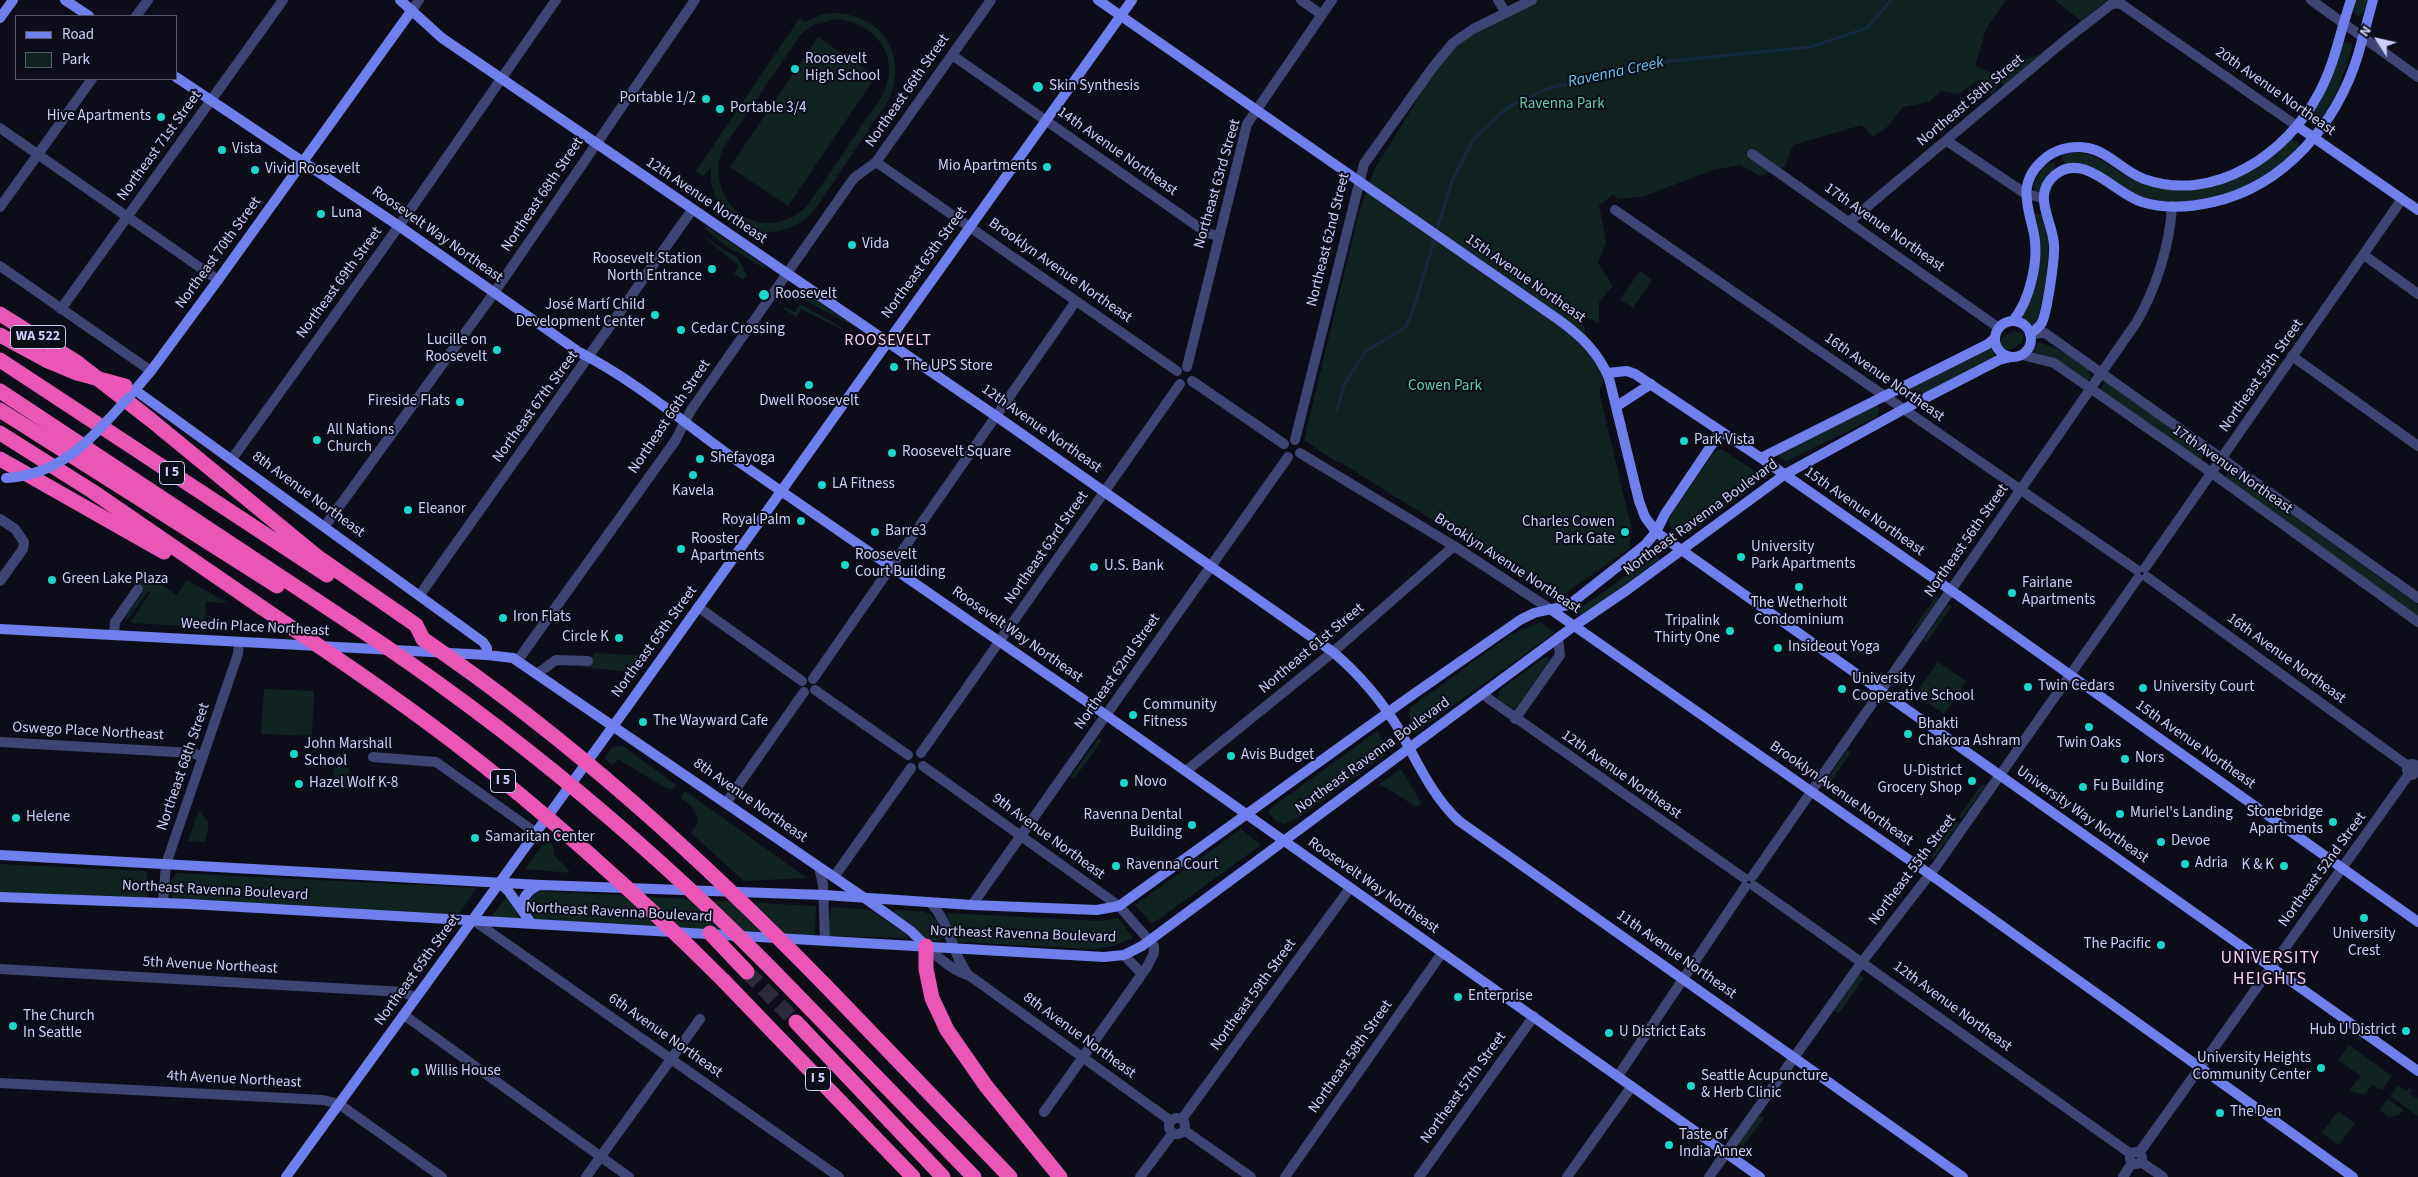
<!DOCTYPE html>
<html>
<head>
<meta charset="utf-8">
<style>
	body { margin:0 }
	#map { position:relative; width:2418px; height:1177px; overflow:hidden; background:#0d0d1a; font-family:"Source Sans 3",sans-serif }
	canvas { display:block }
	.legend { position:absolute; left:15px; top:15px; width:162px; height:65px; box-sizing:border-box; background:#0d0d1a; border:1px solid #5a5b73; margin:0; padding:6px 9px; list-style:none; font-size:15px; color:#cdcff9 }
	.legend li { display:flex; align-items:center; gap:10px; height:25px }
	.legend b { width:25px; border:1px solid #5a5b73 }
	.north { position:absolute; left:2353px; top:15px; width:50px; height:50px; -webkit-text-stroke:4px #0d0d1a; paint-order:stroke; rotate:305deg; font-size:14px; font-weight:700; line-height:20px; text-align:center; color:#cdcff9 }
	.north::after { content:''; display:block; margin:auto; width:18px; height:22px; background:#cdcff9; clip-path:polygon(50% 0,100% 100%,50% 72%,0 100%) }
</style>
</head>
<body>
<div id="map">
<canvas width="2418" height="1177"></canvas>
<ul class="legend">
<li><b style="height:6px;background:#6f80ed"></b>Road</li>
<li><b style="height:14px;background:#112320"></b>Park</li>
</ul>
<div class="north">N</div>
</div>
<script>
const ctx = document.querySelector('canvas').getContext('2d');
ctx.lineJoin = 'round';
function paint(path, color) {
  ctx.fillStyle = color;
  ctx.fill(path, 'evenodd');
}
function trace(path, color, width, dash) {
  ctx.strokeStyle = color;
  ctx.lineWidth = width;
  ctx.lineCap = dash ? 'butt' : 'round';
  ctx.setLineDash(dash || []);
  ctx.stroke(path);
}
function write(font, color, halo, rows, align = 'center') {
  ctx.font = font + ' "Source Sans 3",sans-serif';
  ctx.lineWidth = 4;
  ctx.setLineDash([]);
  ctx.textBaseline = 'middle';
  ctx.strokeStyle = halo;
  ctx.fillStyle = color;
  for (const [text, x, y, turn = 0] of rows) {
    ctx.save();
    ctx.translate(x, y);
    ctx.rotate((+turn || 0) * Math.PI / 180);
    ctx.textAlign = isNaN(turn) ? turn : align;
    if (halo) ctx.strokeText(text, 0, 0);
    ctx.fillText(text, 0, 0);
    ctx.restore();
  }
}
paint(new Path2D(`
	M1523,0H2006L1986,29L1975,66L1994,74L1993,72L2040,54L2004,85L2001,81L1992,95L1978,80L1959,94L1941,91L1929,102L1903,107L1887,127L1873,137L1862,125L1793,145L1785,166L1760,176L1740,165L1712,170L1645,196L1618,199L1613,195L1599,205L1606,242L1598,263L1613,286L1599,302V323L1582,315L1587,342L1607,373L1599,392L1632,530L1629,544L1630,548L1564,594L1554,596L1340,462L1338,463L1304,440L1359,212L1374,170L1419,97L1425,81L1449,52Z
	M2055,0H2107L2081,21Z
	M2355,0H2368L2363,14L2359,16L2352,12Z
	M836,13C885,17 907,55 889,100C870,128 851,155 833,183C824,195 817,210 805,219C786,234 757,237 737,223C718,210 709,190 711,167L703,176L696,171L799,19L805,22L823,14ZM836,19C869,22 897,48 887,84C883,98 872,111 863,123C845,151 826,179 807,206C763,248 704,206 722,150L801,34L813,25Z
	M818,37L876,76L788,206L730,167Z
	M2346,42L2352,44V48L2337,92L2320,121H2314L2312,114L2342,44Z
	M2291,140L2298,142L2299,148C2289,157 2278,167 2267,175C2232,199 2170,211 2131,193C2109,182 2094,159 2067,165L2062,159L2063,155C2093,145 2108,168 2132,179C2159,192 2195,194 2223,183C2241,176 2272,152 2291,140Z
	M2052,162L2055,164L2056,170L2040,191H2035L2033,185L2042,169L2049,163Z
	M2036,213L2043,215C2054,251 2046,282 2038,317L2035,324L2030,325L2020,321L2028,303L2034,215Z
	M707,226L767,267L764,268L726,246L705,229Z
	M705,236L721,248L737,257L747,275L743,280L734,273L739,266L704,237Z
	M1640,271L1652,280L1633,308L1620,299Z
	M800,289L857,328L806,301L798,294Z
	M800,304L838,325L845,331L801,309L797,317L782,308L784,307L795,312Z
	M2014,331L2023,334V342L2014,348L2006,351L2001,346V338Z
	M2038,343C2058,346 2073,359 2089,370L2091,378L2086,381L2043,355L2032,352Z
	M1991,347L1996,357L1911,400L1905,398L1904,391Z
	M2106,382L2206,452L2200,462L2100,389Z
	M1875,405L1880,408L1878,416L1787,461L1780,458L1779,454Z
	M1721,449L1758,473L1759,482L1689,534L1683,536L1675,533L1669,523L1670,517L1714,452Z
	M2230,471L2418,605V619L2223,480Z
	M1655,555L1660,559L1582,616L1578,614V610Z
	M143,572L177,595L187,580L228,603L206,602L204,627L130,623L150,593L148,591L126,622L127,614L143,592L134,585Z
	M1937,595L1938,600L1913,634L1911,632Z
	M1948,605L1952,606L1926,643L1923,640Z
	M1540,622L1554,633L1415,733L1409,713L1410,708L1510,635Z
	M596,653L645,656L633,672L581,667Z
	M1545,657H1548L1549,661L1515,709L1498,699L1499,691Z
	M1938,662L1966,681L1944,714L1915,694Z
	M264,689L314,691L312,736L261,734Z
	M1377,731L1386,743L1385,755L1298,818L1284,824L1276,821L1268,812L1271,808Z
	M1099,738L1102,740L1074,779L1071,776Z
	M623,746L676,785L672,790L664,787L618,759L613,765L605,759L612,747Z
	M1847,750L1851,752L1829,784L1825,783Z
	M334,767L349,768L348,788L333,787Z
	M1401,769L1421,803L1416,807L1387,788L1378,785Z
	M1982,784L1986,786L1962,818L1959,816Z
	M685,791L807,878L744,881L691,833L698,823C697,810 691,806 681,798Z
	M199,810L209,823L205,842L188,841Z
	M1956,821L1959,824L1933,859L1931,857Z
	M1241,829L1261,845L1152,924L1135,905Z
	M551,843L553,846L554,855L571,873L525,869L543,844Z
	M0,864L146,871C149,879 149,892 145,900L0,893Z
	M176,873L476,888L462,910L454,916L172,901V880Z
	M540,891L816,906L815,935L538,920L534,919L528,904L536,892Z
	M507,897L520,919L493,917V914Z
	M831,907L870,910L905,933L908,938L829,936Z
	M894,910C923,912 931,906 944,934L943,938L938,941L924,940L917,929L894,912Z
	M949,913L1098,921L1118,918L1133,938L1112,946L1094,949L957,942L953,938L947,914Z
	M1859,975L1864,978L1838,1014L1834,1011Z
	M2349,1045L2392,1076L2382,1090L2372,1085L2364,1095L2351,1091L2350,1089L2361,1076L2338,1060Z
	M2398,1085L2406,1091L2409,1088L2412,1090L2410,1094L2418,1099V1116L2390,1096Z
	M2388,1099L2403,1110L2399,1115L2389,1117L2380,1110Z
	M2338,1111L2355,1123L2339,1145L2322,1133Z
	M1759,1116L1764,1118L1743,1146L1739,1143Z`), '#112320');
trace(new Path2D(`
	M1436,232L1452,181L1473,140L1508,107L1549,88L1661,62L1810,47L1867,28L1891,0
	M1337,410L1344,385L1366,351L1406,327L1413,310L1435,238`), '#132b3e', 3);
trace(new Path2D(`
	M747,972L796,1022`), '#2a2a3b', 15, [15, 8]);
trace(new Path2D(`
	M1301,0L1322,15
	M1498,0L1506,13
	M2311,0L2418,77
	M412,10L419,0
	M136,16L148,0
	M952,55L1207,233L1218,236
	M0,128L218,280
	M1947,141L2026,194L2043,198
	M1752,154L1999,328
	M876,162L1177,371
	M0,207L92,79
	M1615,210L2137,570
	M1849,222L2064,41L2113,3L2121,4L2297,126
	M2364,255L2418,294
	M0,266L151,371
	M61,309L283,0
	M2030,334L2045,333L2418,598
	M2022,355L2054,363L2202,466L2418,622
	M2292,356L2418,446
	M1187,367L1247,124L1332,0
	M1192,381L1284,444
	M1295,440L1364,164L1433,67L1453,43L1473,29L1532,0
	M1300,453L1454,546L1550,609
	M232,459L399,226L556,0
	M0,519L15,529L24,542L23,549L0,581
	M325,526L494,293L695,0
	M2145,568L2402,199
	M2147,577L2408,766
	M419,596L692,210
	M698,607L802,681
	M114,635L115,622L138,589
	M518,660L675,441L691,410L854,178L876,162L991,0
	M538,673L556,660L588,661
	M813,679L1076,301
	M815,690L908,755
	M1482,694L1744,878
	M1515,719L1560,655L1558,638
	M0,742L193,753L203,757
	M921,753L1180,384
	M373,757L436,762L535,832
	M2416,765L2411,764L2407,770L2412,775L2418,772
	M923,766L1119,906L1154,946V953L1147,967L1044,1112
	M1186,771L1333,652L1454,546
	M726,803L804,692
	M819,867L823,885L825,940
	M834,877L911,768
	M1752,877L2136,323C2156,289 2170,245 2172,206
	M1754,886L2131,1154
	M163,903L166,864L238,654L239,642
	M931,903C951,925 951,953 969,976
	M972,905L1288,457
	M473,920L839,1177
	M926,946C940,959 952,970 970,976L1171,1121
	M1124,955L1141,973
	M0,969L403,992L416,998
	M404,1015L629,1177
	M1618,1076L1745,887
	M0,1083L323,1100L339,1104L442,1177
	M1169 1126a8 8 0 1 1 16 0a8 8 0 1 1-16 0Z
	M1182,1119L1350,888
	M1184,1130L1251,1177
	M2130 1158a6 6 0 1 1 12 0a6 6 0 1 1-12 0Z
	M2139,1153L2409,774
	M2141,1162L2163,1177
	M586,1177L700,1019
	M1140,1177L1172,1134
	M1285,1177L1442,953
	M1419,1177L1534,1016
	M1567,1177L1632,1086
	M1709,1177L1862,962L1937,865L2138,578
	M2123,1177L2132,1163`), '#3e4474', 10);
trace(new Path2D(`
	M65,0L89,16
	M400,0L442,38L996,416L1333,652C1360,675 1382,701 1400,731C1418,763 1432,796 1459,821L1963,1177
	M1098,0L1559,320C1581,336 1598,352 1609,378L1639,501L1645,517L1656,532L2418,1071
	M0,18L13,0
	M176,77L399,226L579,352C636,381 684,423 736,460L1106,715L1760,1177
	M2297,126L2418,210
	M2013,321C2030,300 2039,261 2034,234C2028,206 2017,184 2042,161C2054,149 2072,145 2088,148C2109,152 2124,172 2144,179C2214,204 2287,154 2319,93C2335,64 2340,31 2351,0
	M1995 339a18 18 0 1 1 36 0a18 18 0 1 1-36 0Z
	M2030,334C2034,331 2039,327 2041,324C2047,315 2055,257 2054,245C2053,221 2031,195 2055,175C2084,151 2115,194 2142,202C2164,209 2191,207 2213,202C2285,186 2337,123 2358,55C2363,37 2368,18 2373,0
	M1607,373L1627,371L1635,374L1761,458L1959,596L2418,922
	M135,390L483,642L487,648V655
	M129,397L151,371L218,280L412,10
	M1617,406L1651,384
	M1761,458L1988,344L1995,338
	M1550,609L1938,880L2353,1177
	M0,629L487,655L513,658L866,899L911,931L926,946
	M0,855L541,885L824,895L972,905L1097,910L1119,906L1408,698L1520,620L1534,613L1569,605L1645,545L1656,532L1665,514L1721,431
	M500,883L509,892L531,923
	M0,897L189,904L1104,957L1124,955L1142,946L1574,626L1627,590L1784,475L1904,409L1999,360L2011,357
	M523,912C520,898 528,890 540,885
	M286,1177L627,707L1132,0`), '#6f80ed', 10);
trace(new Path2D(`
	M0,314L75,361L151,420L319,558L416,625L423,639
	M0,335L46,360
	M0,360L327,575
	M0,391L352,624
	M0,410L277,586
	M0,433L92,491L261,607
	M0,459L164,552
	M710,933L747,972
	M926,946V969L932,998L947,1030L986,1086L1060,1177
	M724,981L913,1177
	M825,985L1010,1177
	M793,991L974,1177
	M796,1022L943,1177`), '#ea56b5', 15);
trace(new Path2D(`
	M6,478C64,474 92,437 129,397`), '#6f80ed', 10);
trace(new Path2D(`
	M46,360L77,373L125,386
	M261,607C325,650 389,693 451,740C548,814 638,895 724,981
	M352,624C513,730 659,852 793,991
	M423,639C570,739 701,858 825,985`), '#ea56b5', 15);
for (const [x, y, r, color] of [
	[795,69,5,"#1bd7cc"],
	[1038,87,6,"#1bd7cc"],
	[706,99,5,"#1bd7cc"],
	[720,109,5,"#1bd7cc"],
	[161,117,5,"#1bd7cc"],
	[222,150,5,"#1bd7cc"],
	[1047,167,5,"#1bd7cc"],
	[255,170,5,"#1bd7cc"],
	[321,214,5,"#1bd7cc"],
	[852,245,5,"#1bd7cc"],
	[712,269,5,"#1bd7cc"],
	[764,295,6,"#1bd7cc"],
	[655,315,5,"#1bd7cc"],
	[681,330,5,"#1bd7cc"],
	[497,350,5,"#1bd7cc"],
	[894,367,5,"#1bd7cc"],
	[809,385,5,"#1bd7cc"],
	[460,402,5,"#1bd7cc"],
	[317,440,5,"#1bd7cc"],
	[1684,441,5,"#1bd7cc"],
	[892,453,5,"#1bd7cc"],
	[700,459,5,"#1bd7cc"],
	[693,475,5,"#1bd7cc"],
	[822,485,5,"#1bd7cc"],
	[408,510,5,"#1bd7cc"],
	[801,521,5,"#1bd7cc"],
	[875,532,5,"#1bd7cc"],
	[1625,532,5,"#1bd7cc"],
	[681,549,5,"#1bd7cc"],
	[1741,557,5,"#1bd7cc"],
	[845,565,5,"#1bd7cc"],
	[1094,567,5,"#1bd7cc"],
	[52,580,5,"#1bd7cc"],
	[1799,587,5,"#1bd7cc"],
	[2012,593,5,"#1bd7cc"],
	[503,618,5,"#1bd7cc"],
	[1730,631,5,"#1bd7cc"],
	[619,638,5,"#1bd7cc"],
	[1778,648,5,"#1bd7cc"],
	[2028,687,5,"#1bd7cc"],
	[2143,688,5,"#1bd7cc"],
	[1842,689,5,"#1bd7cc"],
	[1133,715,5,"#1bd7cc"],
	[643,722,5,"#1bd7cc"],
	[2089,727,5,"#1bd7cc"],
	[1908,734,5,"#1bd7cc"],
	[294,754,5,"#1bd7cc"],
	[1231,756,5,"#1bd7cc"],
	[2125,759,5,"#1bd7cc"],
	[1972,781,5,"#1bd7cc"],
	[1124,783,5,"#1bd7cc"],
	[299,784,5,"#1bd7cc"],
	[2083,787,5,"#1bd7cc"],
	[2120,814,5,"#1bd7cc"],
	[16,818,5,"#1bd7cc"],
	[2333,822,5,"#1bd7cc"],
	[1192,825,5,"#1bd7cc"],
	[475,838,5,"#1bd7cc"],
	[2161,842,5,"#1bd7cc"],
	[2185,864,5,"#1bd7cc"],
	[1116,866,5,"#1bd7cc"],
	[2284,866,5,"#1bd7cc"],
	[2364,918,5,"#1bd7cc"],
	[2161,945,5,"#1bd7cc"],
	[1458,997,5,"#1bd7cc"],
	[13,1026,5,"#1bd7cc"],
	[2406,1031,5,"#1bd7cc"],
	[1609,1033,5,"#1bd7cc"],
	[2321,1068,5,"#1bd7cc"],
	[415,1072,5,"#1bd7cc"],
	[1691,1086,5,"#1bd7cc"],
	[2220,1113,5,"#1bd7cc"],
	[1669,1145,5,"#1bd7cc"]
]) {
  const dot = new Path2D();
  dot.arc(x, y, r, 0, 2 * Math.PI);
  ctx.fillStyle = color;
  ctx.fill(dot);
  trace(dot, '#0d0d1a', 2);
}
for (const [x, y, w] of [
	[38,337,55],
	[172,473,25],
	[503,781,25],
	[818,1079,25]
]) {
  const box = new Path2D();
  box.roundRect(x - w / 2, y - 11.5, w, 23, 4);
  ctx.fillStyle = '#0d0d1a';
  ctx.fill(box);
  trace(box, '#cdcff9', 1);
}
write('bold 14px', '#cdcff9', null, [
	["WA 522",38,337],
	["I 5",172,473],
	["I 5",503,781],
	["I 5",818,1079]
]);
write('15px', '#cdcff9', '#0d0d1a', [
	["Roosevelt",805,60],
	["High School",805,77],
	["Skin Synthesis",1049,87],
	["Portable 1/2",696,99,"right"],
	["Portable 3/4",730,109],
	["Hive Apartments",151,117,"right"],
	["Vista",232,150],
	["Mio Apartments",1037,167,"right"],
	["Vivid Roosevelt",265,170],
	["Luna",331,214],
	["Vida",862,245],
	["Roosevelt Station",702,260,"right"],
	["North Entrance",702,277,"right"],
	["Roosevelt",775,295],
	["José Martí Child",645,306,"right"],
	["Development Center",645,323,"right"],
	["Cedar Crossing",691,330],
	["Lucille on",487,341,"right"],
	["Roosevelt",487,358,"right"],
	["The UPS Store",904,367],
	["Fireside Flats",450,402,"right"],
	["Dwell Roosevelt",809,402,"center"],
	["All Nations",327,431],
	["Church",327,448],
	["Park Vista",1694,441],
	["Roosevelt Square",902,453],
	["Shefayoga",710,459],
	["LA Fitness",832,485],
	["Kavela",693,492,"center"],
	["Eleanor",418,510],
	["Royal Palm",791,521,"right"],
	["Charles Cowen",1615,523,"right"],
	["Park Gate",1615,540,"right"],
	["Barre3",885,532],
	["Rooster",691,540],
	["Apartments",691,557],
	["University",1751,548],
	["Park Apartments",1751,565],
	["Roosevelt",855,556],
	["Court Building",855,573],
	["U.S. Bank",1104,567],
	["Green Lake Plaza",62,580],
	["Fairlane",2022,584],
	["Apartments",2022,601],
	["The Wetherholt",1799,604,"center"],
	["Condominium",1799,621,"center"],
	["Iron Flats",513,618],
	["Tripalink",1720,622,"right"],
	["Thirty One",1720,639,"right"],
	["Circle K",609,638,"right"],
	["Insideout Yoga",1788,648],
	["University",1852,680],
	["Cooperative School",1852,697],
	["Twin Cedars",2038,687],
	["University Court",2153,688],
	["Community",1143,706],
	["Fitness",1143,723],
	["The Wayward Cafe",653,722],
	["Bhakti",1918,725],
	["Chakora Ashram",1918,742],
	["Twin Oaks",2089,744,"center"],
	["John Marshall",304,745],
	["School",304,762],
	["Avis Budget",1241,756],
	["Nors",2135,759],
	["U-District",1962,772,"right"],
	["Grocery Shop",1962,789,"right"],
	["Novo",1134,783],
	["Hazel Wolf K-8",309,784],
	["Fu Building",2093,787],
	["Stonebridge",2323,813,"right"],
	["Apartments",2323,830,"right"],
	["Muriel's Landing",2130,814],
	["Ravenna Dental",1182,816,"right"],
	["Building",1182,833,"right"],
	["Helene",26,818],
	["Samaritan Center",485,838],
	["Devoe",2171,842],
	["Adria",2195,864],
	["Ravenna Court",1126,866],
	["K & K",2274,866,"right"],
	["University",2364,935,"center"],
	["Crest",2364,952,"center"],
	["The Pacific",2151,945,"right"],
	["Enterprise",1468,997],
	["The Church",23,1017],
	["In Seattle",23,1034],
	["Hub U District",2396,1031,"right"],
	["U District Eats",1619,1033],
	["University Heights",2311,1059,"right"],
	["Community Center",2311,1076,"right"],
	["Willis House",425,1072],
	["Seattle Acupuncture",1701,1077],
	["& Herb Clinic",1701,1094],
	["The Den",2230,1113],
	["Taste of",1679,1136],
	["India Annex",1679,1153]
], 'left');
write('15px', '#cdcff9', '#0d0d1a', [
	["Northeast 66th Street",908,91,-55],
	["20th Avenue Northeast",2275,92,35],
	["Northeast 58th Street",1971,101,-40],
	["Northeast 71st Street",160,146,-54],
	["14th Avenue Northeast",1117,152,35],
	["Northeast 63rd Street",1218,184,-74],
	["Northeast 68th Street",543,195,-56],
	["12th Avenue Northeast",706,201,34],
	["17th Avenue Northeast",1884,228,35],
	["Roosevelt Way Northeast",437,235,35],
	["Northeast 62nd Street",1329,240,-76],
	["Northeast 70th Street",219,253,-54],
	["Northeast 65th Street",925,263,-54],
	["Brooklyn Avenue Northeast",1060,271,35],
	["15th Avenue Northeast",1525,279,35],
	["Northeast 69th Street",340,283,-54],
	["Northeast 55th Street",2262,376,-55],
	["16th Avenue Northeast",1884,378,35],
	["Northeast 67th Street",536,407,-54],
	["Northeast 66th Street",670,417,-56],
	["12th Avenue Northeast",1041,429,35],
	["17th Avenue Northeast",2232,470,35],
	["8th Avenue Northeast",308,495,36],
	["15th Avenue Northeast",1864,512,35],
	["Northeast Ravenna Boulevard",1701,518,-36],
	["Northeast 56th Street",1967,541,-55],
	["Northeast 63rd Street",1047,548,-55],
	["Brooklyn Avenue Northeast",1507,564,33],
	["Weedin Place Northeast",255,628,3],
	["Roosevelt Way Northeast",1017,635,35],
	["Northeast 65th Street",655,642,-54],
	["Northeast 61st Street",1312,649,-40],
	["16th Avenue Northeast",2286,659,36],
	["Northeast 62nd Street",1118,672,-55],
	["Oswego Place Northeast",88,732,3],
	["15th Avenue Northeast",2195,745,35],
	["Northeast Ravenna Boulevard",1373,756,-36],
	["Northeast 68th Street",184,767,-71],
	["12th Avenue Northeast",1621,775,35],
	["Brooklyn Avenue Northeast",1841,794,35],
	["8th Avenue Northeast",750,801,35],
	["University Way Northeast",2082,815,35],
	["9th Avenue Northeast",1048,837,36],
	["Northeast 55th Street",1913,870,-53],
	["Northeast 52nd Street",2323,870,-54],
	["Roosevelt Way Northeast",1373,886,35],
	["Northeast Ravenna Boulevard",215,891,3],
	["Northeast Ravenna Boulevard",619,913,3],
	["Northeast Ravenna Boulevard",1023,935,2],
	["11th Avenue Northeast",1676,955,35],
	["5th Avenue Northeast",210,966,3],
	["Northeast 65th Street",418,970,-54],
	["Northeast 59th Street",1254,995,-54],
	["12th Avenue Northeast",1952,1007,36],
	["6th Avenue Northeast",665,1036,35],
	["8th Avenue Northeast",1079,1036,36],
	["Northeast 58th Street",1351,1057,-55],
	["4th Avenue Northeast",234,1080,3],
	["Northeast 57th Street",1464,1088,-54]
]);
write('15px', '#63cfa2', '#0d0d1a', [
	["Ravenna Park",1562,105],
	["Cowen Park",1445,387]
]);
write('italic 16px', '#67c4ec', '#0d0d1a', [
	["Ravenna Creek",1616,73,-12]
]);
ctx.letterSpacing = '1px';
write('16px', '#f9cef0', '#0d0d1a', [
	["ROOSEVELT",888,341]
]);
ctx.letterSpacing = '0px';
ctx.letterSpacing = '1px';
write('18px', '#f9cef0', '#0d0d1a', [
	["UNIVERSITY",2270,959],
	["HEIGHTS",2270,980]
]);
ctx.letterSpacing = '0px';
</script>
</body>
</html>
